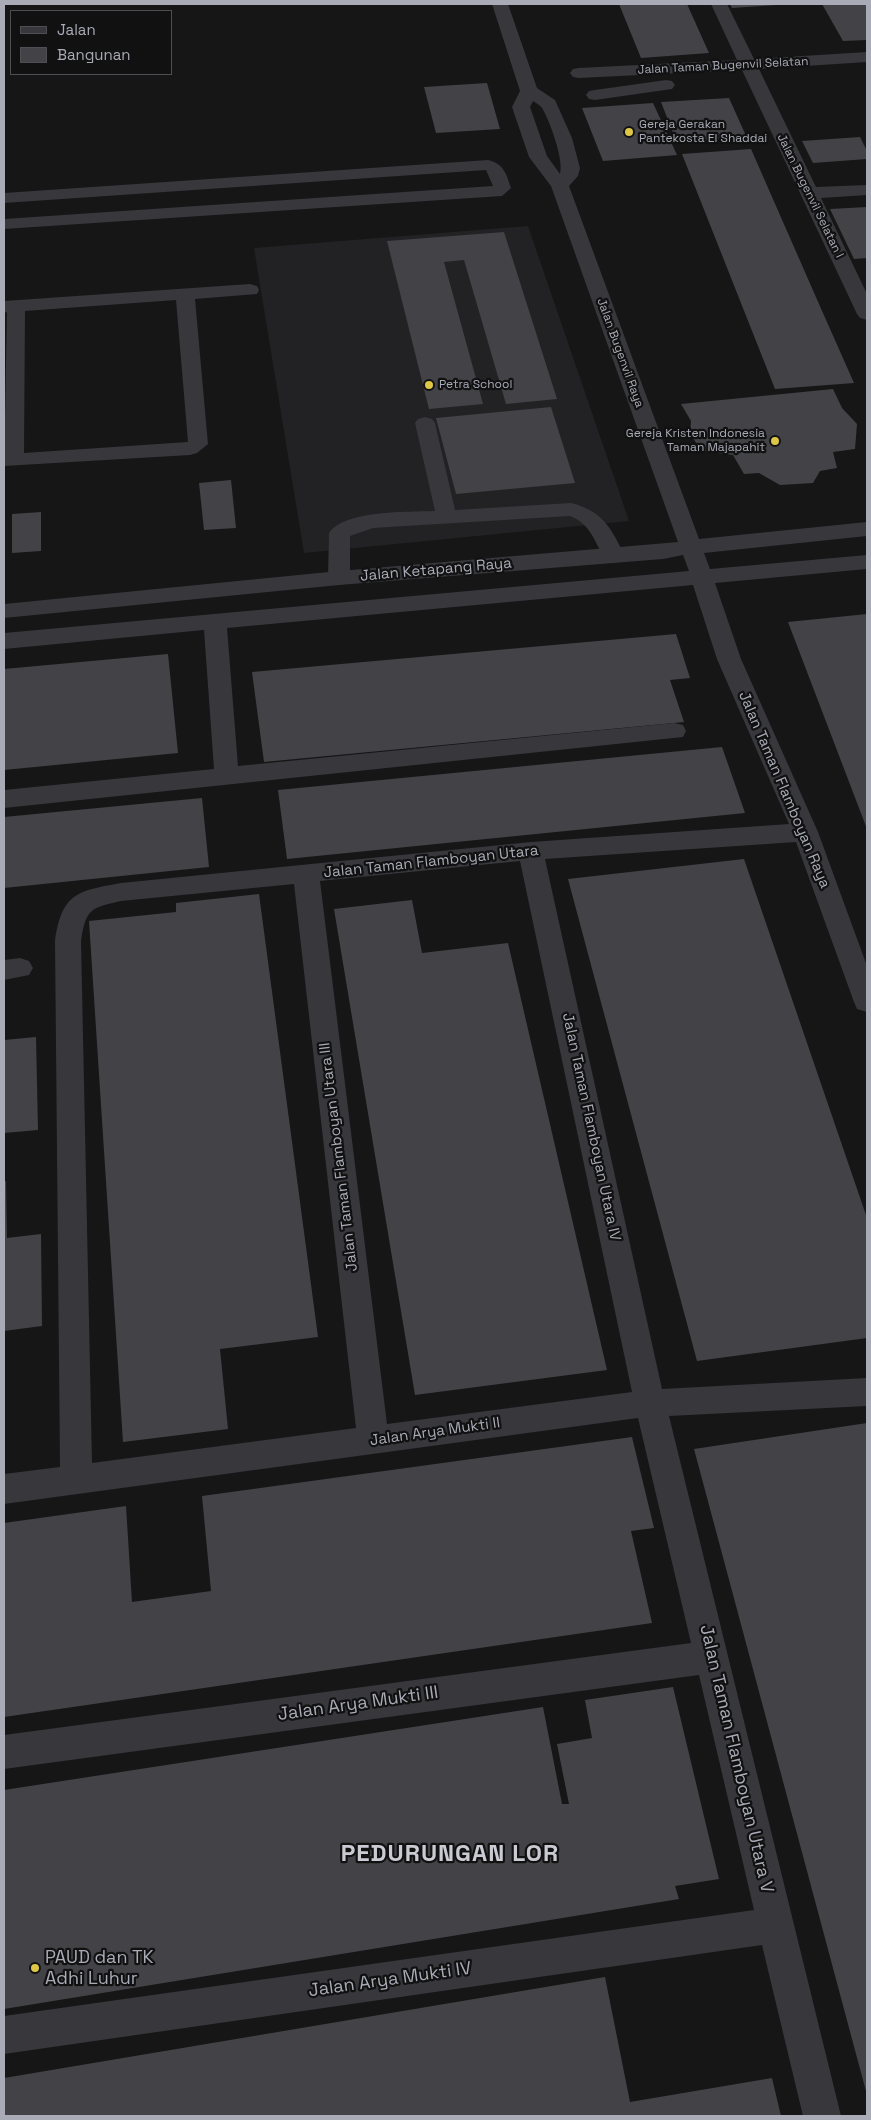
<!DOCTYPE html>
<html>
<head>
<meta charset="utf-8">
<style>
	body { margin:0 }
	#map { position:relative; width:871px; height:2120px; overflow:hidden; background:#161617; font-family:"Space Grotesk",sans-serif }
	canvas { display:block }
	.frame { position:absolute; inset:0; border:5px solid #a9abb6; pointer-events:none }
	.legend { position:absolute; left:10px; top:10px; width:162px; height:65px; box-sizing:border-box; background:#111112; border:1px solid #4e4f54; margin:0; padding:6px 9px; list-style:none; font-size:15px; color:#a9abb6 }
	.legend li { display:flex; align-items:center; gap:10px; height:25px }
	.legend b { width:25px; border:1px solid #4e4f54 }
</style>
</head>
<body>
<div id="map">
<canvas width="871" height="2120"></canvas>
<div class="frame"></div>
<ul class="legend">
<li><b style="height:6px;background:#37373c"></b>Jalan</li>
<li><b style="height:14px;background:#434347"></b>Bangunan</li>
</ul>
</div>
<script>
const ctx = document.querySelector('canvas').getContext('2d');
ctx.lineJoin = 'round';
function paint(path, color) {
  ctx.fillStyle = color;
  ctx.fill(path, 'evenodd');
}
function trace(path, color, width, dash) {
  ctx.strokeStyle = color;
  ctx.lineWidth = width;
  ctx.lineCap = dash ? 'butt' : 'round';
  ctx.setLineDash(dash || []);
  ctx.stroke(path);
}
function write(font, color, halo, rows, align = 'center') {
  ctx.font = font + ' "Space Grotesk",sans-serif';
  ctx.lineWidth = 4.5;
  ctx.setLineDash([]);
  ctx.textBaseline = 'middle';
  ctx.strokeStyle = halo;
  ctx.fillStyle = color;
  for (const [text, x, y, turn = 0] of rows) {
    ctx.save();
    ctx.translate(x, y);
    ctx.rotate((+turn || 0) * Math.PI / 180);
    ctx.textAlign = isNaN(turn) ? turn : align;
    if (halo) ctx.strokeText(text, 0, 0);
    ctx.fillText(text, 0, 0);
    ctx.restore();
  }
}
paint(new Path2D(`
	M528,226L629,521L304,553L254,248Z`), '#222224');
paint(new Path2D(`
	M619,4H687L709,53L641,58Z
	M730,4H776V5L732,8Z
	M822,4H867V40L843,41Z
	M487,83L500,129L436,133L424,87Z
	M729,98L747,138L677,143L661,102Z
	M653,103L677,155L603,161L582,108Z
	M860,137L867,151V159L813,163L802,141Z
	M751,149L819,304L854,383L775,389L682,154Z
	M867,207V258L854,259L830,209Z
	M504,232L557,399L506,404L464,260L444,262L483,404L429,409L387,241Z
	M833,389L842,408L857,424L855,449L833,452L837,468L820,471L813,483L780,485L759,473L744,474L733,455L702,451L690,434L691,421L681,404Z
	M551,407L575,483L456,494L436,418Z
	M231,480L236,528L204,530L199,483Z
	M41,512V551L12,553V514Z
	M867,614V829L788,622Z
	M676,634L690,678L670,680L684,722L264,762L252,672Z
	M168,654L178,753L4,770V669Z
	M722,747L745,813L287,859L278,790Z
	M202,798L209,867L4,888V817Z
	M744,859L867,1218V1338L697,1361L568,879Z
	M259,894L318,1337L220,1349L228,1429L123,1442L89,921L176,912V903Z
	M412,900L422,953L508,943L607,1370L415,1395L334,909Z
	M36,1037L38,1130L4,1133V1040Z
	M4,1181H6L7,1238L41,1234L42,1326L4,1331Z
	M867,1423V2095L694,1449Z
	M632,1437L654,1528L631,1531L652,1623L4,1717V1523L126,1506L132,1602L211,1591L202,1496Z
	M673,1687L719,1879L675,1886L679,1899L4,2009V1790L543,1707L562,1804H569L557,1744L592,1738L585,1700Z
	M605,1977L630,2102L772,2078L781,2116H4V2078Z`), '#434347');
paint(new Path2D(`
	M488,160C504,164 506,173 511,188L502,196L4,229V219L493,186L486,170L4,203V193Z
	M250,284L257,286L259,290L257,294L195,299L208,444L197,453L190,455L4,466L7,312L4,313V301ZM176,300L188,442L24,453L25,311Z
	M425,417L432,419L435,423L455,510L571,503C603,511 611,528 625,556L622,561L614,563L606,561C595,543 591,524 570,516L373,528L350,536V578L347,583L339,585L331,583L328,578L329,533C344,510 409,512 435,511L415,423L418,419Z`), '#37373c');
paint(new Path2D(`
	M492,4H508L537,88L555,100L572,138L580,168L578,176L569,186L699,539L867,522V536L704,553L710,569L867,555V569L715,583L741,659L818,832L867,966V1012L857,1009L854,1002L796,842L545,859L662,1389L867,1378V1406L669,1416L841,2116H803L762,1945L4,2054V2016L754,1910L699,1675L4,1769V1735L691,1643L638,1418L4,1504V1474L60,1467L55,941C62,893 77,891 121,883L531,842L789,824L717,659L693,585L227,628L238,766L674,723L683,725L686,731L683,737L4,808V790L214,769L204,630L4,649V633L689,571L683,555L663,559L339,585L4,618V604L339,571L678,542L551,186L529,157L512,107L520,91ZM533,101C536,103 540,105 542,108C550,121 564,160 560,174L547,156L530,107ZM520,861L632,1392L387,1424L320,881ZM294,884L356,1428L92,1463L81,941C86,909 90,908 121,901Z
	M711,4H727L754,59L867,52V62L759,69L816,187L867,185V195L821,198L867,294V320L860,318L857,314L742,70L579,78L573,77L570,73L573,69L579,68L737,60Z
	M666,80L672,81L675,85L672,89L595,100L589,99L586,95L589,91L595,90Z
	M20,958L29,961L33,968L29,975L4,980V960Z`), '#37373c');
for (const [x, y, r, color] of [
	[629,132,5,"#dec747"],
	[429,385,5,"#dec747"],
	[775,441,5,"#dec747"],
	[35,1968,5,"#dec747"]
]) {
  const dot = new Path2D();
  dot.arc(x, y, r, 0, 2 * Math.PI);
  ctx.fillStyle = color;
  ctx.fill(dot);
  trace(dot, '#111112', 2);
}
write('12px', '#a9abb6', '#111112', [
	["Jalan Taman Bugenvil Selatan",723,66,-3],
	["Jalan Bugenvil Selatan I",810,196,64],
	["Jalan Bugenvil Raya",620,353,70]
]);
write('12px', '#a9abb6', '#111112', [
	["Gereja Gerakan",639,125],
	["Pantekosta El Shaddai",639,139],
	["Petra School",439,385],
	["Gereja Kristen Indonesia",765,434,"right"],
	["Taman Majapahit",765,448,"right"]
], 'left');
write('15px', '#a9abb6', '#111112', [
	["Jalan Ketapang Raya",436,570,-5],
	["Jalan Taman Flamboyan Raya",784,790,67],
	["Jalan Taman Flamboyan Utara",431,862,-6],
	["Jalan Taman Flamboyan Utara IV",591,1127,78],
	["Jalan Taman Flamboyan Utara III",339,1157,-97],
	["Jalan Arya Mukti II",435,1432,-8]
]);
write('18px', '#a9abb6', '#111112', [
	["Jalan Arya Mukti III",358,1704,-8],
	["Jalan Taman Flamboyan Utara V",736,1759,77],
	["Jalan Arya Mukti IV",390,1980,-8]
]);
write('18px', '#a9abb6', '#111112', [
	["PAUD dan TK",45,1958],
	["Adhi Luhur",45,1979]
], 'left');
ctx.letterSpacing = '1px';
write('bold 24px', '#cacad2', '#111112', [
	["PEDURUNGAN LOR",450,1854]
]);
ctx.letterSpacing = '0px';
</script>
</body>
</html>
